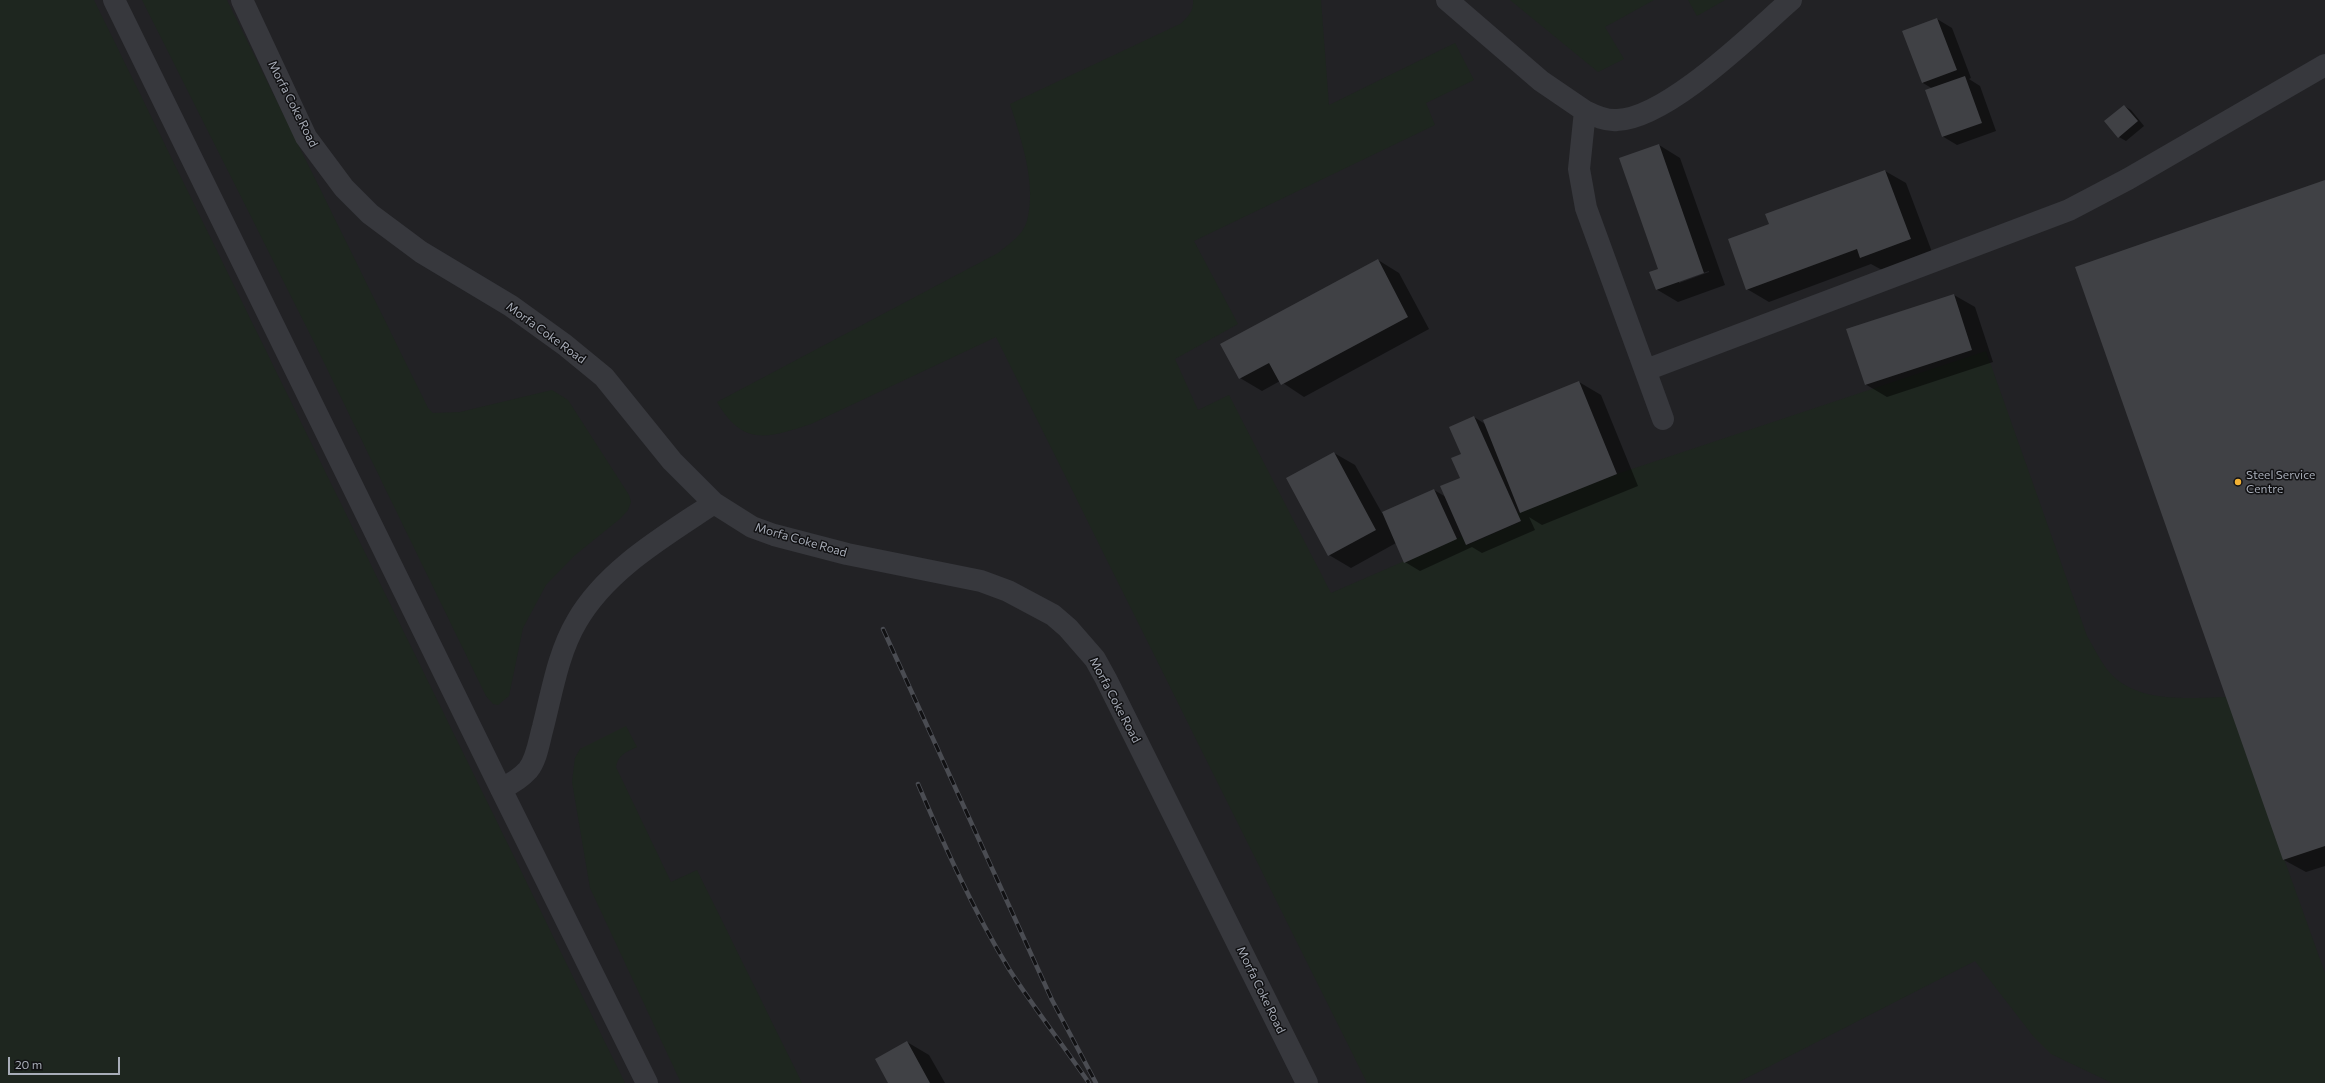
<!DOCTYPE html>
<html>
<head>
<meta charset="utf-8">
<style>
	body { margin:0 }
	#map { position:relative; width:2325px; height:1083px; overflow:hidden; background:#161618; font-family:Commissioner,sans-serif }
	canvas { display:block }
	.scale { position:absolute; left:8px; top:1057px; width:112px; height:18px; box-sizing:border-box; border:2px solid #a8adb8; border-top:0; padding-left:5px; font-size:12px; line-height:14px; white-space:nowrap; color:#a8adb8; -webkit-text-stroke:3px #111113; paint-order:stroke }
</style>
</head>
<body>
<div id="map">
<canvas width="2325" height="1083"></canvas>
<div class="scale">20 m</div>
</div>
<script>
const ctx = document.querySelector('canvas').getContext('2d');
ctx.lineJoin = 'round';
function paint(path, color) {
  ctx.fillStyle = color;
  ctx.fill(path, 'evenodd');
}
function trace(path, color, width, dash) {
  ctx.strokeStyle = color;
  ctx.lineWidth = width;
  ctx.lineCap = dash ? 'butt' : 'round';
  ctx.setLineDash(dash || []);
  ctx.stroke(path);
}
function write(font, color, halo, rows, align = 'center') {
  ctx.font = font + ' Commissioner,sans-serif';
  ctx.lineWidth = 3;
  ctx.setLineDash([]);
  ctx.textBaseline = 'middle';
  ctx.strokeStyle = halo;
  ctx.fillStyle = color;
  for (const [text, x, y, turn = 0] of rows) {
    ctx.save();
    ctx.translate(x, y);
    ctx.rotate((+turn || 0) * Math.PI / 180);
    ctx.textAlign = isNaN(turn) ? turn : align;
    if (halo) ctx.strokeText(text, 0, 0);
    ctx.fillText(text, 0, 0);
    ctx.restore();
  }
}
paint(new Path2D(`
	M0,0H2325V1083H0Z`), '#222225');
paint(new Path2D(`
	M0,0H94L625,1083H0Z
	M142,0H227L428,408L433,413L460,412L552,390L568,400L629,495L631,502L628,510L621,518L574,556L546,585L523,628L509,696L498,705L493,704L486,696L314,342Z
	M1193,0H1321L1329,105L1455,43L1474,80L1426,103L1435,125L1194,241L1238,324L1175,359L1198,410L1229,395L1331,593L1462,536L1467,545L1520,522L1517,513L1617,474L1986,351L2087,636C2095,649 2102,666 2114,677C2143,703 2189,698 2226,697L2325,973V1083H2112L2051,1054L2033,1036L1975,961L1737,1083H1367L996,337L811,424C768,438 743,447 717,402L998,253C1009,244 1023,235 1027,221C1037,184 1021,139 1010,104L1180,24C1188,17 1194,11 1193,0Z
	M1510,0H1654L1605,27L1624,59L1598,72Z
	M1688,0H1725L1697,16Z
	M626,726L637,747C626,752 618,755 616,767L671,882L697,870L802,1083H681L590,888L572,782L575,758L580,749Z`), '#1e261f');
paint(new Path2D(`
	M1937,19L1952,28L1971,78L1969,79L1980,86L1996,131L1957,145L1942,136L1933,89L1923,83Z
	M2124,106L2131,110L2144,126L2126,141L2119,137Z
	M1659,145L1680,158L1725,285L1678,302L1656,289L1659,269ZM1709,271V272L1679,283V281Z
	M1885,171L1906,183L1932,252L1882,270L1871,264L1769,302L1747,289L1770,225Z
	M2325,181V866L2306,872L2284,860L2076,268Z
	M1378,260L1399,273L1429,329L1304,397L1280,381L1262,391L1240,378L1222,344Z
	M1954,295L1975,307L1993,362L1887,397L1865,384Z
	M1579,382L1601,395L1638,486L1542,525L1529,517L1535,530L1482,553L1472,547L1420,571L1405,562L1396,543L1351,568L1329,555L1334,453L1355,465L1382,513L1434,490L1446,497L1461,478L1462,455L1474,417L1485,424Z
	M907,1042L929,1055L945,1083H889Z`), '#0007');
paint(new Path2D(`
	M1937,18L1957,70L1922,83L1902,31Z
	M1965,76L1982,123L1942,137L1925,90Z
	M2124,105L2138,121L2118,138L2104,121Z
	M1659,144L1704,273L1656,290L1649,272L1658,269L1619,158Z
	M1885,170L1911,239L1860,258L1857,249L1746,290L1728,239L1769,224L1765,214Z
	M2325,180V846L2283,860L2075,267Z
	M1378,259L1408,317L1281,385L1269,363L1239,379L1220,344Z
	M1954,294L1972,350L1865,385L1846,329Z
	M1579,381L1617,474L1520,513L1483,420Z
	M1474,416L1521,521L1466,545L1440,486L1460,478L1451,458L1461,454L1449,427Z
	M1334,452L1376,530L1328,556L1286,478Z
	M1434,489L1457,539L1404,563L1382,512Z
	M907,1041L930,1083H888L875,1059Z`), '#404145');
trace(new Path2D(`
	M114,0L501,789L647,1083
	M242,0L306,137L344,188L370,214L421,252L511,306L565,345L604,377L672,461L714,503L752,527L774,535L847,554L981,581L1008,591L1053,615L1068,628L1095,659L1106,679L1307,1083
	M1447,0L1541,81L1585,111L1579,169L1586,208L1663,419
	M1585,111C1595,116 1606,121 1617,120C1668,118 1753,33 1791,0
	M1646,370L2069,210L2128,179L2325,65
	M501,789C511,784 520,779 528,770C537,759 539,741 543,727C552,692 558,653 577,621C607,569 665,536 714,503`), '#37383d', 22);
const rail = new Path2D(`
	M883,629L1052,1000L1096,1083
	M918,784C945,847 973,910 1009,969C1034,1008 1063,1045 1089,1083`);
trace(rail, '#4a4c52', 4.5);
trace(rail, '#111113', 3, [9]);
for (const [x, y, r, color] of [
	[2238,482,4,"#f2b134"]
]) {
  const dot = new Path2D();
  dot.arc(x, y, r, 0, 2 * Math.PI);
  ctx.fillStyle = color;
  ctx.fill(dot);
  trace(dot, '#111113', 1.5);
}
write('12px', '#a8adb8', '#111113', [
	["Morfa Coke Road",293,104,63],
	["Morfa Coke Road",546,333,36],
	["Morfa Coke Road",801,540,16],
	["Morfa Coke Road",1115,700,62],
	["Morfa Coke Road",1261,990,64]
]);
write('12px', '#a8adb8', '#111113', [
	["Steel Service",2246,475],
	["Centre",2246,489]
], 'left');
</script>
</body>
</html>
